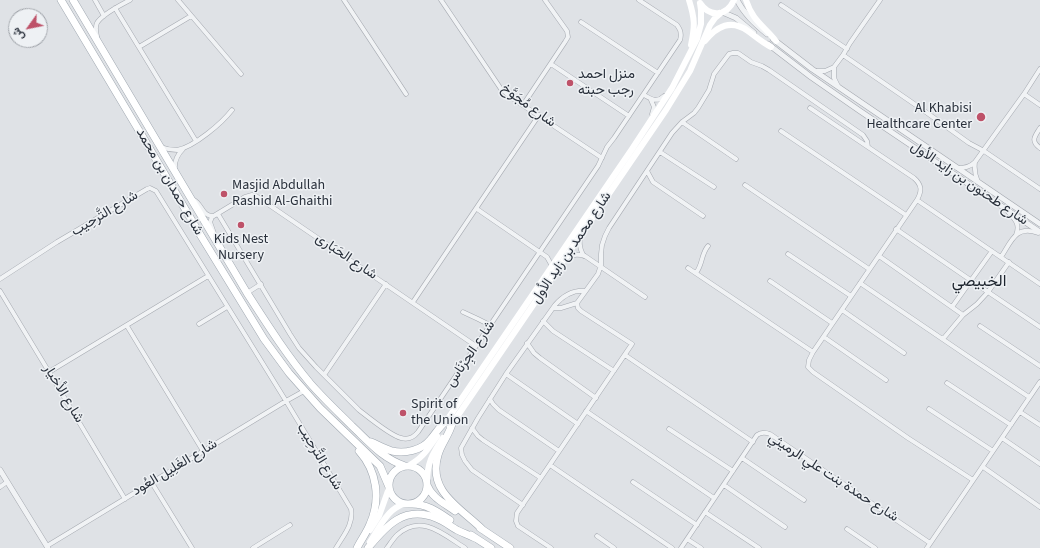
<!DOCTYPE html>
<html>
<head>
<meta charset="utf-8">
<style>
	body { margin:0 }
	#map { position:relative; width:1040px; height:548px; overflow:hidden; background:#dfe2e6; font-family:"Source Sans 3",Vazirmatn,sans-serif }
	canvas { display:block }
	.north { position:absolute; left:8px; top:8px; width:40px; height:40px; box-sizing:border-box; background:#eef1f4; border:1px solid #a0a4aa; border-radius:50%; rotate:237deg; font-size:11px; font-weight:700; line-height:16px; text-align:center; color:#2a313c }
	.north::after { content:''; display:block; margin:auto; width:14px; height:18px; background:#be5269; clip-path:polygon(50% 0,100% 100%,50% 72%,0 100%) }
</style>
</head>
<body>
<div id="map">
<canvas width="1040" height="548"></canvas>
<div class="north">ش</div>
</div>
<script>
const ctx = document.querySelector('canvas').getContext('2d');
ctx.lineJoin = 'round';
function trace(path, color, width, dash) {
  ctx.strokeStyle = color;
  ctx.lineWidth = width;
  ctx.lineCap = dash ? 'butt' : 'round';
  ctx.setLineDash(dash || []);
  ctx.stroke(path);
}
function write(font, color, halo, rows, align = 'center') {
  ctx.font = font + ' "Source Sans 3",Vazirmatn,sans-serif';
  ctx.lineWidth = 3;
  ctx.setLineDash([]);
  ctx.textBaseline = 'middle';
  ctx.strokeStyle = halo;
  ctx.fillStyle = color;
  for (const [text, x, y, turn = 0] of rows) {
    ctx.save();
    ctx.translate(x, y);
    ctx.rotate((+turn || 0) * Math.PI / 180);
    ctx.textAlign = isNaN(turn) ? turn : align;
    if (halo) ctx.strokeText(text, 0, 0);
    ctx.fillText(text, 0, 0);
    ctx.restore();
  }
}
const minor = new Path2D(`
	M95,0L104,16
	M178,0L241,74
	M344,0L406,94
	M441,0L501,89L512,98L602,158
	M781,5L847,49
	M115,8L196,141
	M581,22L658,73
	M97,36C96,32 95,27 97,23C102,14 121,5 130,0
	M139,47L191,16
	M843,55L923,110L969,143L984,151L1040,189
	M551,64L629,116
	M834,67V78L838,86
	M816,71H825L834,67L843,55L850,43L880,0
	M1024,94L1040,105
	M644,95C651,99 657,103 664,96
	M651,100L654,107L652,114
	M523,105L565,42L568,37L567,31L545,0
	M810,108L914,178C922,185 922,191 917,200L813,352L809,360L808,367L813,372L908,438L973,480
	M682,122L736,159
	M1040,128C1035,136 1030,141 1040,148
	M781,131L906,215
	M161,147C166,149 171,150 177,150C194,147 222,123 232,110
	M660,152L714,187
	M975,162C974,169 975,175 978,182
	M957,168C965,168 970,167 975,162L1024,94L1040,69
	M175,170C174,161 177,155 183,149
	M647,171L653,182L703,216
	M745,185L869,269
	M194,200C202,204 202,216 213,216
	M917,200L1040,284
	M477,209L547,257L552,266
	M1009,213C1016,220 1020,225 1016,235
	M218,214L290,334L299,348L316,367L359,410C368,417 391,436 401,438C408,440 414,437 418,432L476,346L598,166L607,147L614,138L680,40C682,34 681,30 677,25L639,0
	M896,229L988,292L1040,327
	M215,236L210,222L212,217L245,197L252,195L256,196L476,346
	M580,238C579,245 580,250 584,256
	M788,254L851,296
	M879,256L963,315
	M1001,257C1011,242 1016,224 1038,233
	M566,258C572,254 578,254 585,256L645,297
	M688,268L813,352
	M696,273C703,264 701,254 708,246
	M0,279L57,242L147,189L150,188L156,191L286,401L351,509C354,524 343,536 336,548
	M770,281L832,323
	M860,283L966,355L1029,397
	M0,291L49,372L125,499
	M247,293L261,284
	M413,302L539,115
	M952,307L992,251
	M553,308H561L577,303L598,274L601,265V254L602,245L605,236L609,228L672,133L682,122L694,113L698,108L709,90L714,74L729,54L733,53H738L751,62L762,66L769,70L863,135L867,141L868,147
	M842,310L904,353
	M463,312L478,319L490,325
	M543,321L553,331L614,371
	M199,324L227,307
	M127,326L203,451
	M980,326L1040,366
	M824,337L886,380
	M943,339L963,315L977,304L988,292L1009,262
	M527,343L534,353L540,358L596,398
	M625,355L753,442
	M49,372L208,276
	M506,374L578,424
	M324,375L386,284
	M947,383L1011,425
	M490,399L493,404L499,410L559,451
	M929,409L993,451
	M586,411L714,498
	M1020,412L1040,425
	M472,428L478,436L483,440L541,478
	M669,429L733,471
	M1002,438L1040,464
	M742,458L804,500
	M550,465L672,548
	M983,467L1040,507
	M633,482L697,525
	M152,483L192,548
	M724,485L785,527
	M0,487L7,482
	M523,505L472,470L465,461L462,455L461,448L478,418L506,374L555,305C563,296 574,290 585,291
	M705,512L759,548
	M847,529L875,548
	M597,536L614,548
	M687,539L701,548
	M47,546L286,401L304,391
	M253,548L290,525
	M387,548C390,544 393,539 397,535C421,513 443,534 465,548
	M551,548L518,526L516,521L517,513L632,344L581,311L578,308L577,303
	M681,548L757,435C761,432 765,432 770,434L930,543
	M927,548L1040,382`);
const tertiary = new Path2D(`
	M737,0C744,14 755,24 767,34
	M722,12L736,18L754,33
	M773,39L812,69L1040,224
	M768,44L811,77L860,111L1040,232
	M0,470L48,548`);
const primary = new Path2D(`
	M61,0L144,139L201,236L264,339L289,373L320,408L380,466L389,487
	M73,0L247,293C267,324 286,354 310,383C323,398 338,412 352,426C370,443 382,458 405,466
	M452,424C449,435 441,444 438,455C427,492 461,508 483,530
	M371,442C378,445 385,449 392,451C405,454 422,450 430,440C436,433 440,426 447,420
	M389 485a19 19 0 1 1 38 0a19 19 0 1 1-38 0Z
	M427,485C432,498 444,503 455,511
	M412,504C427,504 438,512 450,520
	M480,528L510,548
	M471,535L491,548
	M357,548C361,540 367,532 370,524C381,499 377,471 359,451
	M368,548C386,526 404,505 436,518C444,521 450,526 457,530C463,533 469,535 475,538`);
trace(minor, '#a5a9b0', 5);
trace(tertiary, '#a5a9b0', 6);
trace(primary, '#a0a8b1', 8);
trace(minor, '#f1f3f5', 4);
trace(tertiary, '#f1f3f5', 5);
trace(new Path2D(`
	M689,0C695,19 695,26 691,45
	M746,0C752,20 764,26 776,41
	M700,3C710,18 727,16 734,0
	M705,41C717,26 731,19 748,31C756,37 763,43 771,47
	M445,423L632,149L672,88L697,39L701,24V10L700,3
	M450,427L666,110L690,71L710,25L715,18L721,13
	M408,466C424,457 427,450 437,436
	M427,483C427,464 432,454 443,438
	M370,530L379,516L389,488
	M370,542C378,530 386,512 399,506C402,504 405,504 409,504`), '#fff', 6);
trace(primary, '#fff', 7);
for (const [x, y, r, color] of [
	[570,83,4,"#be5269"],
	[981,117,5,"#be5269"],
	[224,194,4,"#be5269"],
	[241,225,4,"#be5269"],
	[403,413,4,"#be5269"]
]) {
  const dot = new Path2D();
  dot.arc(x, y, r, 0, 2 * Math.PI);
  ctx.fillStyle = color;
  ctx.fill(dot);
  trace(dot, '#eef1f4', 1.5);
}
write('14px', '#2a313c', '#eef1f4', [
	["منزل احمد",578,75],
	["رجب حبته",578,91],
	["Al Khabisi",972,109,"right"],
	["Healthcare Center",972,125,"right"],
	["Masjid Abdullah",232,186],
	["Rashid Al-Ghaithi",232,202],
	["Kids Nest",241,240,"center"],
	["Nursery",241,256,"center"],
	["Spirit of",411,405],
	["the Union",411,421]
], 'left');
write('14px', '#2a313c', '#eef1f4', [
	["شارع مُجَوَّخ",528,106,36],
	["شارع حمدان بن محمد",169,182,60],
	["شارع طحنون بن زايد الأول",969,184,34],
	["شارع التَّرحِيب",105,214,-31],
	["شارع محمد بن زايد الأول",572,248,-56],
	["شارع الحَبَارى",346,257,34],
	["شارع الجِرْنَاس",471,354,-56],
	["شارع الأخيار",63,394,59],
	["شارع التَّرحِيب",319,457,59],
	["شارع الغَلِيل العُود",175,468,-31],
	["شارع حمدة بنت علي الرميثي",833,478,33]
]);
write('16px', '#1c232d', '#eef1f4', [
	["الخبيصي",979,282]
]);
</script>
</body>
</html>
